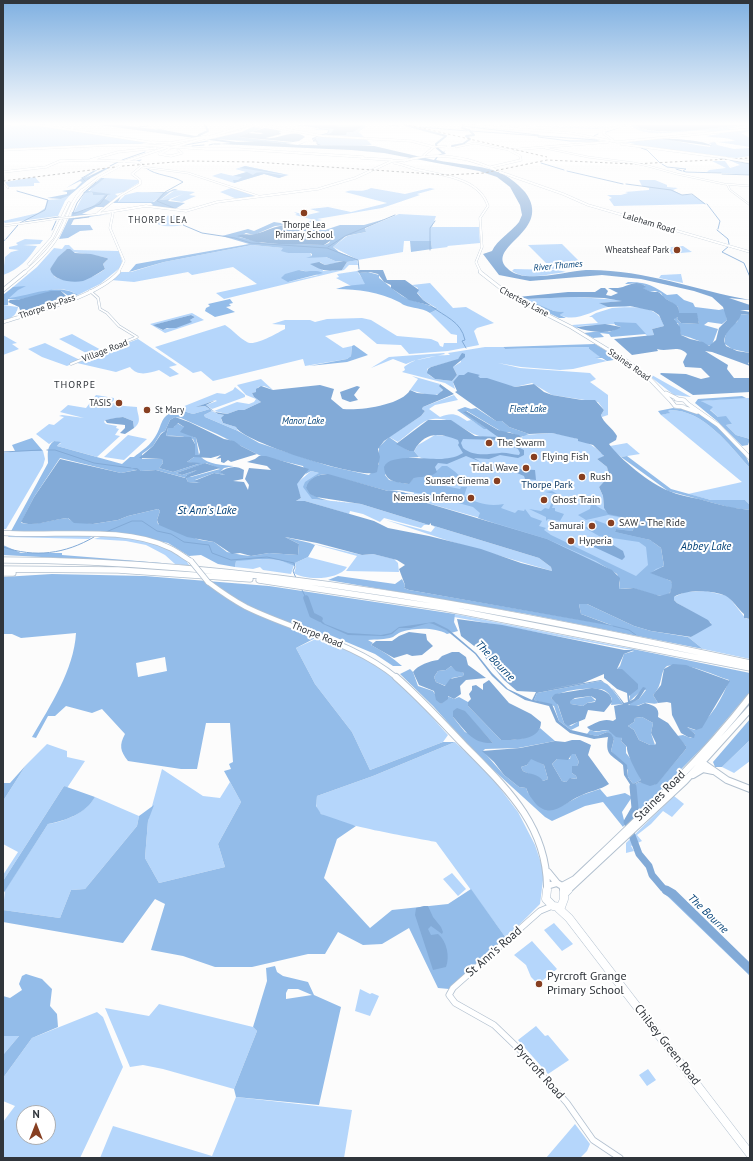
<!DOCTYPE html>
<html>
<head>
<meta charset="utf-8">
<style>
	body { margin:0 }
	#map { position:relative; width:753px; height:1161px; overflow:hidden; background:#fcfcfc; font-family:"PT Sans",sans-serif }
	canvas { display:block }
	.frame { position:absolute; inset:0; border:4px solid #30353b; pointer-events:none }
	.north { position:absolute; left:16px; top:1105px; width:40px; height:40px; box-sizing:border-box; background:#fff; border:1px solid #acaeb1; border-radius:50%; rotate:0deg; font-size:11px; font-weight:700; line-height:16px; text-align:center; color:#30353b }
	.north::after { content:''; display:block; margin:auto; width:14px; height:18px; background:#873f21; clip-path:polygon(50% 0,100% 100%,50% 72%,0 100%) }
</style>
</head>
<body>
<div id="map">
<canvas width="753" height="1161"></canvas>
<div class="frame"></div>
<div class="north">N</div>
</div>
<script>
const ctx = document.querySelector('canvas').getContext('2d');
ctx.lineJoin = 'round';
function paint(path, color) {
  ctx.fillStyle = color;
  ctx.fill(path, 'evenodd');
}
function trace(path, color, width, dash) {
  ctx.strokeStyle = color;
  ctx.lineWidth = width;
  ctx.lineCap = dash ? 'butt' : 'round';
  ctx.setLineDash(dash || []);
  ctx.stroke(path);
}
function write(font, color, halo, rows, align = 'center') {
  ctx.font = font + ' "PT Sans",sans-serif';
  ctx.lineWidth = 4;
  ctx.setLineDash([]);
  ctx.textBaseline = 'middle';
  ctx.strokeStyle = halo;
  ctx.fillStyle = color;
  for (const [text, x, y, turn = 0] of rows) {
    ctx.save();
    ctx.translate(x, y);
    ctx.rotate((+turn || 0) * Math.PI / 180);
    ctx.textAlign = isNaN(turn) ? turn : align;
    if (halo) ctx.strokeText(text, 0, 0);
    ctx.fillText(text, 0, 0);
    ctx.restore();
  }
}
paint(new Path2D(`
	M3,125L42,126L147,142L138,145L64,146L3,149Z
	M302,125H365V127L359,132L372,145L351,147L318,145L317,141H314L316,139H313L321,136H319L327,133L328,130H313L320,128Z
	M497,125L597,128L623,125L597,129Z
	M631,125H636L645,130L662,132L750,125L726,129L750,128V131L741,133L750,138V147L718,142L735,141C726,136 716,139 706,136L720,134L716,131L697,133L711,131C691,128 644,141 631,125Z
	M663,138C672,140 693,145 710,147L711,144L708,143L715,142L717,145L734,149L750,148V156L736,158L633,145L635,144L626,142Z
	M729,160L750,164V175L707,172L709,170L726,168L712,161H725L730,168L740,165Z
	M245,166L289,175L279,178L264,174L234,183L212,176L221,173L233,176L246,172L235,169Z
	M35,177L40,183H34V186L9,187L5,182Z
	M105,178L138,180L140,182L124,192L115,194L118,196L111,202L105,200L109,194L92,192L93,195H106C98,204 87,214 74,212L85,192H89L94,185Z
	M639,180H655L667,185V187L678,188L673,190L682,195H693L706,204L614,206L609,199L612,198L607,195H621L628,193L625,192L649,190V188L642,186Z
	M231,188L255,196L237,199L220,192Z
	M371,188L405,194L430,188L435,189L417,194L420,195L382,208L317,219L322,220L301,225L312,227L289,226L284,223L287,222L296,224L314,220L295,215L297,214L294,212L307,215L320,212L310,209L328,207L351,212L387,203L345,192C355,188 359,194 371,188Z
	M175,190L195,192L189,195L196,196L182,202L170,200L183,194L170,199L160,200Z
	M137,192L164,193L153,202H118L125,195Z
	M69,195H70L65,201L58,216L5,223L3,221L38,213L45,208L47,200L61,199Z
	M399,214L436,216L432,227H479L480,243L447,246L448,247L432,249L431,241H404L403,252L358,260L333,247L347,236L366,232L365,229L368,227Z
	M174,215L186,221L183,225C172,227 157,228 149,218Z
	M25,239L43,240L40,244L23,245L37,246C29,258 19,270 3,275L5,257L11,252L19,250L9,249V247L18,245L16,243Z
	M562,244L581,263H576L578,266L552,269L528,245Z
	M65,245H69L74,250L119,251L122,261L121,267L100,284L78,295C53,278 24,305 6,297L13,287L37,267L54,248L62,249ZM66,250C79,254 93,254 107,258V260L103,264L105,269C90,281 72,284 55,277L50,269Z
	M252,245L284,248L288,253H310L312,256L326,257L335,261L343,262L325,265L320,262L323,271L342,270L347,262L357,260L358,265H349L344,270L224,299L216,293L257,284L233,267L192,275L188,272L134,282L111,280L118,272H131L164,262ZM299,270L310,272L318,275L288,282Z
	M683,246L692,252L670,254L661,248Z
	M514,269L558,270L566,272C548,274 527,281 512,271Z
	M357,271L366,284L353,287L336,278L339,277L337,274Z
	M681,274L683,283L659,278L661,275Z
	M430,283L453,308L466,307L494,323L477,328L474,331L479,345L448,351L409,354L401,345L377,344L359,329L325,336L343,348L352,346L351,356L347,359L305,366L303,359L213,381L201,371L193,373L155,347L225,325C233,330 238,337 247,342C254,347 277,333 285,329V325L272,324L285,320H310L315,322L327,319L362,318L371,320L397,336L431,339L438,342L440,346L443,347L444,343H457V335L451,334L430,313L438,309L423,300L417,292L418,288L412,285Z
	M576,297L621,300L622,301L600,303L610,307L625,306L634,307C625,307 617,306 608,307C593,310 576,323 560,315L563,312L554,311L524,299Z
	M3,305L18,307C17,315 10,320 3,320Z
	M612,308C625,307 648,305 658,315C661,318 663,323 664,326L652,329L654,335L647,336L635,323L579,326L576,328L572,325L598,323L592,317H589L596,313Z
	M192,313L204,320L165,333L150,324ZM191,315L195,317L190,320L191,322L162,330L154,325Z
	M72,334L103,351L90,355L59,339Z
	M3,335L17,343L12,344L19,349L3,355Z
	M138,339L177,365L169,367L179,374L170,377L159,370C149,373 138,377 130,367L116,372L77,363Z
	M45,343L80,360L67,366L42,357L28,349Z
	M485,347H503L505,349L589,347V349L601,357L597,358L607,361L573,369L560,370L521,367L498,363L520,368L590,373L596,379L590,382L608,395V415L602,417L601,415L604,410L598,402L552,395L532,383L515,387L461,375L453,382L455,389L445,383L402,372L405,370L404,367C414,358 437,355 450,355L448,353ZM460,357L461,362L453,367L457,375L452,381L435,379L429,375L427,369L431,367L457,360Z
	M444,353L445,354L413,361L406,364L393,359L371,368L389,357Z
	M647,374H650L691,397L674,395Z
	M412,376L440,384L439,385L443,390L441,391L442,393L432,396L410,390L418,379Z
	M261,379L273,390L264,386L258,387L257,392L252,393L254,397L261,402L244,410H238L227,414L214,411L237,402L249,404L254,402L256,399L246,395L237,385Z
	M235,387L245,395V397L212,409L206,405L217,401L215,400L197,407L205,406L210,409L193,414L177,409L217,393L225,394L233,390Z
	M96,395L114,398V400L111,403L117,404L112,405L137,407C137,415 143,421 134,428L133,421L123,417L105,420L104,422L106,424L117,426L116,428L119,429L115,435L120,436L97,457L57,446L61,443L54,441L49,444L36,434L49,424L54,425L64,417L59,416L62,415L84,418L60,412L68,405L86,408Z
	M454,395L458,400L435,405L429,409L440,417C452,412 457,414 467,421L471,420C477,424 495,432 498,437C468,443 457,412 428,420C420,423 405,437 398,442L389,437L421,416L425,411L422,409L423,407Z
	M736,398H750V439L736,435L726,425L732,424L718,417L701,401Z
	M670,410C704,410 729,445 750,468V505L745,500H711L688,494L742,482L661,415L669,413L667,411Z
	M212,411L218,414L224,415L221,419L223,423L236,427L238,431L205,417L204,415Z
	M552,433C570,436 589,440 601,453L612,450L610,446L627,443L640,454L621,457L615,452L603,455L604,457L597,459L607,467L609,476L599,487L603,496L604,508C615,514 628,516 634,528L629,534L653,541L671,592L480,518L420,501L416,496L397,492L414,494L412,478L424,459L419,457L414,451L418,445L435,435L518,442L524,435Z
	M128,435L147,439L124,460L104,457Z
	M25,450L43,451L45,459L43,466L6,529H3V453Z
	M311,471L319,473L312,499L361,504L429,525H424L421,528L384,518L380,522L363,514L350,511L349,514L305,501H296L301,498L297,487V483Z
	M386,520L431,532L435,527L431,525L539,558L551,567L552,571L449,541Z
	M10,533L93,535L89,539L8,537Z
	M107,535L141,537L188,558L187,562L190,566L175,564L165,555L146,545L126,541L94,539Z
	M310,543L362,555L373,554L394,559L398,563L399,572L346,571L357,556Z
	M308,557L347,567C339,580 306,581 294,573L296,567L295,563Z
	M262,559L279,560L294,565L291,574L263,570L260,567L253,569L235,567L236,561C243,558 253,561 262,559Z
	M706,591L728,596L746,619H750V659L703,649L688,637H691L711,623L677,603L674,600V597L685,592Z
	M455,614L628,648L632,650L454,617Z
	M318,638C333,645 350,651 365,659C399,677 423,707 448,735L443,742L370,770L352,732L315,684L296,648Z
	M750,740V761L734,773L722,767Z
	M455,742L490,775L518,812L535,845L544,872L540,904L506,938L436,842C416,838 331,824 320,813C315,808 316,803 317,796L373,776Z
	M47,744L67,751V757L85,761L67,788L64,786L3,881V875L18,852L3,844V801L26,765Z
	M162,769L203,796L220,798L230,782L241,802L218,844L225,867L159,883L145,858L148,821Z
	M674,796L684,804L672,817L663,811L651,824L637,835L642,841L631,846L634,851L626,853V843Z
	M95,797L139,816L137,826L85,889L71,890L60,918L3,910L5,890L48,824C67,821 85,813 95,797Z
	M452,873L466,889L458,896L443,879Z
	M554,923L573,944L562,951L544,930Z
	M532,941L557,969L538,984L531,977L526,965L514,955Z
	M360,989L370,994L372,993L379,996L370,1016L355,1011Z
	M159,1004L253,1027L257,1031L234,1089L163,1069L143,1065L130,1067L105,1008L149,1016Z
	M97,1012L103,1017L123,1067L80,1158H3V1122L15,1106L3,1101V1078L32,1038ZM24,1113H48V1137H24Z
	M536,1026L545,1036L548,1035L569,1060L548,1074L518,1040Z
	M3,1036H19L3,1055Z
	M648,1069L656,1080L647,1086L639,1075Z
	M236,1097L352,1110L344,1158H100L113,1126L212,1156Z
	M575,1124L590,1144L587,1151L580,1158H546Z`), '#b5d6fb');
paint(new Path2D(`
	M253,127L262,128L238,137L293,143L285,144L280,143L213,139Z
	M245,166L288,175H287L279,178L264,174L234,183L233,180H238L242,177L227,175L233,176L247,172L253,175C259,168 278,177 287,175L240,168Z
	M106,168H109L89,179L70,195L61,199L47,198L67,194V192L62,191L75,189L82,182L80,181L66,188L96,170L99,169L85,178Z
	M101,178H105L88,191L111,194L108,195L105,199L111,202L104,207H96L82,214H95H93L71,217L72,212C85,213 97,205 105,195H93L92,192L83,193Z
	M174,189H178L170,192L160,200L170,199L168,201L185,203L175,209L151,206L153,205L151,203H113L121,196L118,202H154L163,193L142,192H167Z
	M110,214L74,219L71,225H90L93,230L80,231L68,238L59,239L69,218Z
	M385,219L365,228L366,232L346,236L333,247L339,252L358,260L347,262L335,261L326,257L306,258L312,256V254L310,253H288L281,251L283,248L252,245L164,262L129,272L136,264L249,244L222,236L248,229L254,231L274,222L287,224V225L275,226L254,235L246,233L239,237L263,243L324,245L329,243L332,238L313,235L306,228L312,227L325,230L340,225H364Z
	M410,241H431L432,249L404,253L411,252Z
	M299,270C308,273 315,269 323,273L288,282L281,278L285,274Z
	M368,272L379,275V278C388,284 396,293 406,298C416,302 428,304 438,309L430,313C420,307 414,309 404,305C403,305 400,302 399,302C379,292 358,289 336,289L346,286L365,284L359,273Z
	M628,282C646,282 652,285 667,295L677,294L684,300L693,303L695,307L719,310L723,309L726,311L727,320L722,324L708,322L704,325L718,329L712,345L706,346C703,341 688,337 681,335L678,323H675L674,318L678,317L677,319L681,323L699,324L696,313H679L678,307L663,297L661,293L655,291L650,292L642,288L645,286C637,282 633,284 625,284Z
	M26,286L18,290L9,298C30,296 58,282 78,295L70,297L61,291L17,300L8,299V305H3V295L13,287Z
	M518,296L554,311L564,312L560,315L566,318H559L516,297Z
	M230,299L233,303L229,304L231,306L226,307L235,312L215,317L205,311L206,308L210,306L208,304Z
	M740,314L750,315V353L732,349L725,344C723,336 730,324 737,322Z
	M614,322L636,323L646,334L611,337L609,334L600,333L604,337L593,338L584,333L602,331L609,332L621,327L615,325Z
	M595,344L620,359L607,361L602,358H595L600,357L589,349V347L505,349L503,347Z
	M354,345L368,355L347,362L309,366L347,359L351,356L352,346Z
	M742,396L746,398L701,401L713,407L710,410L718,417L726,416L732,424L726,425L736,435L750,439L748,445L742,446L717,421L695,403L698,399Z
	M465,407L471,409L476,408L496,421H502L509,427L529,434L521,437L509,432H502L467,411L464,412L487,429H484L457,410Z
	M673,408C682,409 692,410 700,414C714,422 750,452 750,468C729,445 704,410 670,410L668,411L670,413L661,415L658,411Z
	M177,409L193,414L210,409L212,411L204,415L205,417L238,431L259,443L329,466L369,475L379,464V447L389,437L409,451H414L419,457C400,458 397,461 385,475L389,480L408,484L414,478L431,476L442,466H447C454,470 462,478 467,483L465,485H460L447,478L445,486L460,489L461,487H467L464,496C477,503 488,507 504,504L501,508L515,513L518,510L524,511L525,509L531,517L542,521L539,526L546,528L544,530L551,535L636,576L648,565L646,547L639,542L599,536L585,528L588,526L594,528L596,526L595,520L606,524L610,527L629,528L626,525L629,524H625L628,523L626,521H624V523L619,517L608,515L586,520L578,515L590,509L592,500C597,511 617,514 627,518L634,528L632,531L616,529L615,532L650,540L661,548L664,566L656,569L651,573L671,581C673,584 672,587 671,590C668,603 644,591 636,589C630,587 625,589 619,589L620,582L617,574L596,561L547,539L478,518L480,513L473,507L429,495L399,490L388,491L325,474C317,475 308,479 306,488C316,504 345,501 361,504L312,499L303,487L305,482L319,473L311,471L304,475L306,473L303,466L261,456L217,434L181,418L175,417L170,420L165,431L161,433L153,446L142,454V459H162L163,463L159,468L173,472L198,464L187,462L194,457L200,456C208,465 223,465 234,466L224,468L220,472L225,475L214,473L195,480L201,483L188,482L186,478L156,470L141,471L136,469V470L121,473L60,458L34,497L21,523C37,526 52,519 68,518L70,520L93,524L118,520L128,516L158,509L160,511L157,520L158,524L200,540L214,542L227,552L242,555L251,556L269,553L298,555L299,544L285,537L310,543L315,545L308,557L295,563V566L279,560L262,559L236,561L235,567L218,564L201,555L189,556L168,543L140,537L10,533L48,463C48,454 46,447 54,441L61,442L57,446L122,464L130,457H134C140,452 148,447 153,440C164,426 157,418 177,409ZM206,463L220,469L191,477L186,476L197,470L182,475L176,473Z
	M177,423L184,427L190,435L196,438L199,455L195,456V444L193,439C184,436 173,435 166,436L168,428L174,427Z
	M32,438L43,451H15L12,445Z
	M627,456L671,489L711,500H745L750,505V510L732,508L668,491L621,457Z
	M552,491L557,494L552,508H555V511L564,514L560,521L548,519L546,521V517L529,509L541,511L545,508L549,509L555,494L545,492Z
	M3,545L21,553H62V555L175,564L3,555Z
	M52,574L145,576L269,586L455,614L454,622L458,631L447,634C434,627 415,628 401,632C398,633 396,635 393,637C385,640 376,639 368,640L373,643L371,645C383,651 393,658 402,666H393L375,654L325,633L296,648L315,684L352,732L370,770L443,742H455L373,776L317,796L316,806L321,814L356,826L337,839L324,878L370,928L392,910L448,904L471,889L506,938L449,989L438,988L409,928L382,944L363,945L338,932L325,954H308L252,967H215L183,956L151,950L165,904L155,899L123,943L3,922V910L60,918L71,890L85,889L137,826L139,816L154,805L148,821L145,858L159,883L225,867L218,844L241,802L224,771L231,769L229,764L233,762L230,723H206L197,769H181L128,761C120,751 119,745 125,734L102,709L92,713L66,706L55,716H48L36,738L32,737C50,706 74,670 76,633L21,638L12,634H3V577ZM165,657L167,671L138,677L136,663Z
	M338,576L395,584L402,579L405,585L404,588L409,590L611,625L581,614L579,604H587L634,626L651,631L688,637L703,649L527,614L328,580Z
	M628,648L750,673L749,693L706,744L631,820L638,807L634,785L639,782L653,785L657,783L686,749V746L677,736L683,735L691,738L695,734L686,727L695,730C710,719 723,698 729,680C710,674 687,661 667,666C659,672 664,684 653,695L658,703C653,705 649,702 645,703C638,705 637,707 629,706L630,703L639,699L646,690L643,689L630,701V694L620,669H617L620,666L624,654L634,651Z
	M451,666L456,670L464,673L463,676L452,678L446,686L436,682L434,677L438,671L446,670Z
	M410,669L413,672L418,686L433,691L441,704L447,696L454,699L459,697L468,702V706L501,740C515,740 531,739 540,728L555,741L518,748L485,749L483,751L504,775L519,787L526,788L528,793L563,805L582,795L600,789L607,797L625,793L632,797L622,812L625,824L623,827L603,802L585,806L552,821L545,817L479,757L433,706L400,674ZM453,717L470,718L493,743L465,732Z
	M600,681C610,683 617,696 623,704L611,705L612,699C610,695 608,692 604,690C592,686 560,690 551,698L557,703L564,723L571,726L579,721V726L571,730L559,721L554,706L534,700L537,693Z
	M591,696L596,701L587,703L583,706L571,704L569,700Z
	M642,717L653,723L651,733L655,745H650L639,740L634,730L628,726L634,722L635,718Z
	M750,719V740L722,767H715L713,762Z
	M590,730L596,732L608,730L622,738L621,741L626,746V753L633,762L641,780L633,784L628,777V770L611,751L614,739L607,732L597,736L587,734Z
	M571,754H575L579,762L577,766H574L572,773L576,776L577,779L571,778L566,782L562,781L552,764L557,759H570Z
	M530,759H533L544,765L548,779L543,781L523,771L521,767L527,765Z
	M26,765L3,801V783H10Z
	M64,786L95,797C85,814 67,820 48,824L3,894V881Z
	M666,886L750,964V976L660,889Z
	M275,966L277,972L283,976L308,982L314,995L341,1007L319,1105L236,1097L234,1089L257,1031L253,1027L267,981L266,968ZM288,989H298L312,995L286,999V993Z
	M26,974L42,979L52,989L50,1006L57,1014L58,1027L32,1038L3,1078V1055L19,1036H3V996L10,998L22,990L19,984L22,976Z`), '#93bce9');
paint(new Path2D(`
	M102,125H122L159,130L154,128L195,136L200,135L202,137L237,142L260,141L298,145L310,140L299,145L374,146L434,160L438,155L443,153L441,151L443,152L446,150L444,152L446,154L439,155L436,160C456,164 477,165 496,171C507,175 517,183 525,192C554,231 485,246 507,268C523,285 566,271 586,270C643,269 695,290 750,300L729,298L750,305V310H740L750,312V315L741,314C739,324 726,328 724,341L726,346L737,351L750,353V362L748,363L750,366L712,352L705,351L728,365L727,369L734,378H750V392L693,395L660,374L661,373L686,374L701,379L710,377L701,368L685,367L683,362L687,354C678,344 668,353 657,349L658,351L632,355L614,339L654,335L652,329L664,326L659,315L653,311L630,306L608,307L599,303L622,301L604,298L576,297L525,299L518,297L568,292H595L601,288H605L608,291L606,295L611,296L618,293L608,288C611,288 615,288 618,288C628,287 636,278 646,287L643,288L651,292H658C661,293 662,296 665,298C671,303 680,304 679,313H697L699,324L681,323L677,319L678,317L674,319L680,327L681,335L690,339L703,342L709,346L716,340L719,328L727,320L723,307L712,297L694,291L641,279L602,275L530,281L499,275L483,254L492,251C497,240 511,232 519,222H516H519L522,215L520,205L510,187L497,177L479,171L384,153L351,150L219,144L231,143L107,126L100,127L104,126Z
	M335,125L344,130L338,127L363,126L353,132H347L346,135H325L331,133L334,129L307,126Z
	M636,125H743C725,127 647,138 636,125Z
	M265,128L282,131L279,132L281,134L266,138C279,140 293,128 305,137L299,141L293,142L238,137L248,133L261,134L263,133L251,132Z
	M662,139C671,138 708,141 712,146Z
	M287,225L302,227L312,231L313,235L333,239L324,245L279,244L256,242L237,236C247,232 249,236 255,234C268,231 273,226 287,225Z
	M67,249H70L75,253L91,254L107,258L108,259L103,264L105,269C99,273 89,279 83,281C72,283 53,281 50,269L58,257Z
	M344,261L347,262L342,270C327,271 324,272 310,264L319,262L325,265Z
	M360,270H383L387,280H405L419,290L417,293L423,300L432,306L409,300L391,288V285L384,282L378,274L370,272L359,273L357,271Z
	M51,291H61L66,296L17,314L20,310L19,307L8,302L10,300H17Z
	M191,315L195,317L190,320L192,322L176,328H167L163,330L153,325Z
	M605,324L621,327C612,335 586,332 576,327Z
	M462,353L465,354V357L453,367L457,375L452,381L435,379L427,373L428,369L431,367L458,359Z
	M468,372L480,375L478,376L480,378H487L515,387L534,384L544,392L552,395L582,400H595L604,410L601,415C603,423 613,428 617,436L616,440L609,444C620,459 650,484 669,491C678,495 689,497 699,499C716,504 732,508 750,510V619L744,618V614C738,609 732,599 726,596C714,590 685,589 674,597V600L677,603L708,620L712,625L691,637L651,631L634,626L587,604H579L581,614L613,626L409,590L404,588L405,585L399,569L405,565L397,560L373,554L362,555L317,543L285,537L299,544L298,555L269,553L251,556L240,553L232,554L214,542L187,537L159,525L157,520L160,511L158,509L128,516L118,520L93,524L74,523L68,518C53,519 33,528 21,522L34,497L60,459L121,473L137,470L131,468H137L141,471L156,470L185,478L187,475L197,470L182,475L176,473L205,463L220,468L186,478L188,482L200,483L194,481L214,473L225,475L219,472C227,468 235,464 244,470L243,479L233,481L244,482L248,490L249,485L245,479L249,468L271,470L267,466L247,462L255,459L259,456H266L309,469L297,484L301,498L296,501H305L374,521L388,528L429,536L481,549L521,563L552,571L551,567L539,558L431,525V523L429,525L361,504L316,497L310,494L306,488C308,478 319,474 328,474L388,491C398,490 414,494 420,501L547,539L612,570L620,578L619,589L634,588L660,596L670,593L672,585L671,581L650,573L664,566L661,548L650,540L615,532L616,529L632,531L634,528L627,518L608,514L604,508L603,496L599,487L609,476L607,467L597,459L604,456L593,445L578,441V439L552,433L529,434L509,427L502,421H496L455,392L457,391L453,382L459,375H464Z
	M440,384L454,394L423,407L422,409L425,411L421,416L384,441L378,449L380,457L377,472C365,481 240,441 236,427L223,423L221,418L224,415L218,414L205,406L196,407L216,400L206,405L215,412L227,414L238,410H244L261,402L254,397L252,393L256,392V389L261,386L273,390L320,385L334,389L331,399L343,409C359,411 402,405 410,390L417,393L437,395L443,390L439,386Z
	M357,386L360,387L354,395L358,400L350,402L342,399L340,392Z
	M466,411L498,430L519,435L522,438L519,442L509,443L513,446H523L518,447L524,450V455L518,458L500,455L489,459L474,458L481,462L466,456L447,464L438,463L435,467L437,472L431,476L414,478L409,484C395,482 385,482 384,467C389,453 430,460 442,459C450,458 457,457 463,453L458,445L459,443L458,440C440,433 425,431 414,451H409L396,444L428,420H451L475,436L498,437L463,412ZM463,439L499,440L518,449L520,453L519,455C512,455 506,452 500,453C487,454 474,457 463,448L461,443Z
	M175,417L189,422L224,439L234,441L241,446L257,454L231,462L228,460L224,463L221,462V458L216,459L221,455L211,458L194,457L187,462L201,463L173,472L159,468L163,463L162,459L139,458L153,446L161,434L165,431L170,420ZM178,423L184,427L180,432L196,438L200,452L199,455H195V444L191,437L166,436L168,428H173Z
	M115,418L123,417L133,421L134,428L125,434L120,433L125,428V425L107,423L105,420Z
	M518,469L535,470L536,480L525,479L524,476L517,473Z
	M591,543L613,545L623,551L625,557L622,560L592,546Z
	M316,615L325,624L348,633L381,635L391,633L399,627L434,622L448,629L476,653L492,673L508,689L532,700L536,692L517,691L504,680L478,649L461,636L457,619L502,625L624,650H634L624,654L617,669H622L638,684V689L629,696L630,701L634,699L643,687L646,688L639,699L628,705L638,706L645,703C653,705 660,707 658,717L668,723L686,746V749L657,784L650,786L639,782L634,785L636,793L633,794L631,786L624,775L623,765C611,754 605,756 608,737L594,739L570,733L556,722L549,706L525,700L506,689L492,676L475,654L446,630L433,624L429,623L411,628H399L392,634L384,636L348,635L323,624L314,617ZM604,674V678L617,689L627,693L628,702L624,703L614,690L601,680L538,691L583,683ZM600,681C610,683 618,696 623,704L614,706L616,719L613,721C602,718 597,723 587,727C593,735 601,729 608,730L616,737L622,738L621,741L627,747C626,753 637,773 641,780L633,784L628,777L627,765L611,751L614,739L611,734L607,732L597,736L571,730L559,721L552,704L534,700L537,693ZM642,717L653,723L651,733L656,743L655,745H650L639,740L634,730L628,726L634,722L635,718Z
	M409,632L426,634L427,640L433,646L422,655L412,656L407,654L394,658L371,645L376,641H392L399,636Z
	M452,652H459L466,657L468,665L486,678L466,680L460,686L461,694L454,699L448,696V699L441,704L436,700L434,691L419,685L413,672C418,665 430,661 438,660L442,656ZM451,666L456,671L464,673L463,676L450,679L445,686L436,682L434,677L438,671L446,670Z
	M673,664L686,665L730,681L702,728L696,730L687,727L695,734L694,738L688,737L681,733L672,715L671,703L667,702L658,703L653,695L661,685L664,669Z
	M489,680L509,703L531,714L541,722C541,741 514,740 501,740L468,706V702L471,699L469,694L472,690V686L476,685L483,690V684Z
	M592,688C601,689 612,692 612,702L604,712L588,710L585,719L568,726L564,723L558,705L551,698L555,694ZM591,696L596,699L595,702L587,703L583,706L571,704L570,701L575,698Z
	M457,708L465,711L493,743C472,744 466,731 453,717V711Z
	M572,740H580L591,745L588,755L609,784C600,790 590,791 580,796C565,802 552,820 536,804C532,799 528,794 526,788L519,787L504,775L494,762L482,751L520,748L555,741L565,742ZM572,754H575L579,762L577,766H572V773L576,776L577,779L570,778L566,782L562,781L552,764L557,759L568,760ZM531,759L544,765L548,779L543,781C538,773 530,775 523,771L521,767L527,765Z
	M424,906H428L433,917L441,927L443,932L442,934L431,926L428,929L431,935L438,934C447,941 450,957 446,967L433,970L415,915L416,908Z`), '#82aad7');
trace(new Path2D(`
	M298,125H301
	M303,125L329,130L328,133L321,135
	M462,126L538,135
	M538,135V137L570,141H599
	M318,136L312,139H316L313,141H317V144L320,145
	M214,144H220
	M185,145L208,141
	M209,145L213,144
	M192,146L204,145
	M641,148L647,150L660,163
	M122,160L145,152
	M137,161L141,160
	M541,163L564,170
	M662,164L667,167L686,169L683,171L686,172L721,173
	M110,166L118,162
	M146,168C156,176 172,175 183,182L165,192L157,201L174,208
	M676,169L682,171
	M567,171L623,184
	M722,174L750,175
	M92,176L105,169
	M82,178L94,171
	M82,178L85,181
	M87,180L90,178
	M626,184L671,190L682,195L692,194L705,204
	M17,191L48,200L45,210L20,223
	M86,191L96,182
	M707,204L720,221L718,229
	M73,213L77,203L85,192
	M73,214L100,204L107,195
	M73,219L89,217
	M25,222L59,217
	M186,222L183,225L202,233L235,238L251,243L327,248L358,260L359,269
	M52,230L56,221
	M717,230L728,239L729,244
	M6,239L18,225
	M3,241L5,240
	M729,246L722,252L744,263L750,277
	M328,247L345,236L395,215
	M430,250V228L435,221
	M431,306C445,317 461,321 465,340L462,341L466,348
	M47,450H55L94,463L131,468
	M3,452L41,450
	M106,532L132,521H142L157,531L171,534L184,542L209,545L212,553L231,560L267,557L294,563L295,567L293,571L296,578
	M3,547C35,558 65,554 94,537
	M301,588L306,598
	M613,626L629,630L636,635`), '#82aad7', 1);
trace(new Path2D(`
	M389,125L398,126
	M139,127L148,126
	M420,127L468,131
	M471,131L597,140
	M606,132L618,128
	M594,136L598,134
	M716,157L724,159
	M730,160L750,164`), '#82aad7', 1);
trace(new Path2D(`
	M405,125L446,136L436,144L437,148L443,153
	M197,138L199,135L208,131L205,125
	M452,146L463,144L470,139L466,136L474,135L469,130L462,128L463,125`), '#82aad7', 2);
trace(new Path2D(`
	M306,598L312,615L320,619`), '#82aad7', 5.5);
trace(new Path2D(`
	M633,787L635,808L627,822L639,854L649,866L652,875L663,888L668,891`), '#82aad7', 7);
trace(new Path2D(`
	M666,890L673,894L750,969`), '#82aad7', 9);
const minorFar2 = new Path2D(`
	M434,147L446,146
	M456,147L475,143L509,150
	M545,148L588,157L634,163
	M648,166L677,174
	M142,167L188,173L258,196
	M3,174L4,182L8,188
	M677,174L724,184L750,186
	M727,184L730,190L750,205
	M74,217L99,214
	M4,226L53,219`);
const minorFar1 = new Path2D(`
	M71,364L137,337L119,326L107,313L100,309L98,298L90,291`);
const minor = new Path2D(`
	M552,906L540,911L453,988L449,995L455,1003L494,1025L519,1049L567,1103L593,1140L620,1158`);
const majorFar5 = new Path2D(`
	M39,125L155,143
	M264,125L322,136L411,141L434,147L424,155
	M231,130L241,125
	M206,139L241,131L254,125
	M613,140L604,134V131L624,125
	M152,142L170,143L208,136
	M171,148L159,154L171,156L182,153L178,150
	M204,149H238L363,157
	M3,150L110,145H145L206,149
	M361,158L392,160
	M91,160L138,162L143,165L132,174L140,180V184L121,195L98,213
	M404,161C437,151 467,156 498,171
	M394,163C401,164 408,167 415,169C440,175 479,177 488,206L480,218L482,247L476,262L481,273
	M491,167L521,160L520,156L509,150L608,142
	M3,172L46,167L60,161L90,160L118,152L156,148
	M500,172L563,194L588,205L750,252
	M113,213L110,228L124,261L118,273
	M97,214L146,206L186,211L217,202L318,189L355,178L392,161L406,160`);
const majorFar4 = new Path2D(`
	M480,272L512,297L571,327L628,362L648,377
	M3,322C35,312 97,297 119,272`);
const majorFar3 = new Path2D(`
	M647,376L671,401
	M666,393L678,399
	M676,399L684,400L688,404
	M671,401L675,406L684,407
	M688,404L718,425L750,458
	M682,407L697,412`);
const majorFar2 = new Path2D(`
	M3,533C55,537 123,525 170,548C177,551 184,557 191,561
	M208,582C220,591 233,600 246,607C297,632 352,641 397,678`);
const majorFar1 = new Path2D(`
	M396,677C420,698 441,721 463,744C504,786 546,823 547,886
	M700,761L727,780L750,789
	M693,775L703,769L713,771
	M548,872L557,883
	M562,886L575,879C636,821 698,764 750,697
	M547,891V886L557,883L562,886L564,891
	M567,891L685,781L750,709`);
const major = new Path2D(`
	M547,890L546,899L553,906L561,907L564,899V890
	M565,893L568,890
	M557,907L569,918L750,1154`);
const highwayFar3 = new Path2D(`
	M465,125L570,133L617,142L750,129
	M621,144L727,158
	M174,147L249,125
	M737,160L750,162
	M126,161L168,147
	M81,191L98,178L118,167`);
const highwayFar2 = new Path2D(`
	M29,264L52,238L69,203
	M24,273C37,262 51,249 59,234C67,219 70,202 82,190`);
const highwayFar1 = new Path2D(`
	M3,290L25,272`);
const highway = new Path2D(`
	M3,560C255,560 505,611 750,663
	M3,569L118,570L250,579
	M3,573H13
	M259,580L444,608L750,668`);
trace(minorFar2, '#b2c0cf', 2);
trace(minorFar1, '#b2c0cf', 3);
trace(minor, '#b2c0cf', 7);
trace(majorFar5, '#b2c0cf', 2.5);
trace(majorFar4, '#b2c0cf', 4);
trace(majorFar3, '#b2c0cf', 4.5);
trace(majorFar2, '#b2c0cf', 6);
trace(majorFar1, '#b2c0cf', 8);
trace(major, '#b2c0cf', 9);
trace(highwayFar3, '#b2c0cf', 2.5);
trace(highwayFar2, '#b2c0cf', 3);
trace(highwayFar1, '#b2c0cf', 4.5);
trace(highway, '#b2c0cf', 7);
trace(minorFar2, '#fff', 1.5);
trace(minorFar1, '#fff', 2);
trace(minor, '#fff', 5.5);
trace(majorFar5, '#fff', 2);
trace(majorFar4, '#fff', 3);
trace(majorFar3, '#fff', 3.5);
trace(majorFar2, '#fff', 4.5);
trace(majorFar1, '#fff', 6);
trace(major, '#fff', 8);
trace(highwayFar3, '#fff', 2);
trace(highwayFar2, '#fff', 2.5);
trace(highwayFar1, '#fff', 3.5);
trace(highway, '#fff', 5.5);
trace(new Path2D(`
	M409,125L547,157
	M3,181L123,166L188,161L255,162L447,175L484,173L547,160L633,164L750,158`), '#6f7377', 1, [2.5, 2.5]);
const minorBridge = new Path2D(`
	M634,163L648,166
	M53,219L74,217`);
const majorBridge = new Path2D(`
	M191,561L208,582`);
const highwayBridge = new Path2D(`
	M169,148L174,147
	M726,158L737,160
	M124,162L126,161
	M118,167L120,166`);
trace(minorBridge, '#b2c0cf', 2, []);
trace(majorBridge, '#b2c0cf', 6, []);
trace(highwayBridge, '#b2c0cf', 2.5, []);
trace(minorBridge, '#fff', 1.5);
trace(majorBridge, '#fff', 4.5);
trace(highwayBridge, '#fff', 2);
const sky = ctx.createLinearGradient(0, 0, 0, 288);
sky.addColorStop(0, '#7fb0e1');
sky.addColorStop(0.43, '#fefefe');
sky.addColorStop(1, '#fefefe00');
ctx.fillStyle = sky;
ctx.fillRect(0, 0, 753, 288);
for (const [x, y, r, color] of [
	[304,213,4,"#873f21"],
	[677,250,4,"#873f21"],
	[119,403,4,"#873f21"],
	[147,410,4,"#873f21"],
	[489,443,4,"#873f21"],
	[534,457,4,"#873f21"],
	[526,468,4,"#873f21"],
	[582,477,4,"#873f21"],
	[497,481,4,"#873f21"],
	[471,498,4,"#873f21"],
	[544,500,4,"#873f21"],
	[611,523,4,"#873f21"],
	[592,526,4,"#873f21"],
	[571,541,4,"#873f21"],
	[539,984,4,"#873f21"]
]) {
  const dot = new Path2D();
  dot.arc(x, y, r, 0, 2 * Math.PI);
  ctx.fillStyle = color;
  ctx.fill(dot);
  trace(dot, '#fff', 1.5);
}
ctx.letterSpacing = '1px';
write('9px', '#30353b', '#fff', [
	["THORPE LEA",158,220]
]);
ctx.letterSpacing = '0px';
write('9px', '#30353b', '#fff', [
	["Laleham Road",649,223,17],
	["Chertsey Lane",524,302,28],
	["Thorpe By-Pass",47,307,-19],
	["Village Road",105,351,-21],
	["Staines Road",629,365,35]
]);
write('9px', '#30353b', '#fff', [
	["Thorpe Lea",304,225,"center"],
	["Primary School",304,235,"center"],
	["Wheatsheaf Park",669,250],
	["TASIS",111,403],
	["St Mary",155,410,"left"]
], 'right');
write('italic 9px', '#044278', '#fff', [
	["River Thames",558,266,-5],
	["Fleet Lake",528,409],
	["Manor Lake",303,421]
]);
ctx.letterSpacing = '1px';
write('10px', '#30353b', '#fff', [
	["THORPE",75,385]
]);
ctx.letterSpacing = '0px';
write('10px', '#30353b', '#fff', [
	["The Swarm",497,443],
	["Flying Fish",542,457],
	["Tidal Wave",518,468,"right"],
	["Rush",590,477],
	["Sunset Cinema",489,481,"right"],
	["Nemesis Inferno",463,498,"right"],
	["Ghost Train",552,500],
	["SAW - The Ride",619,523],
	["Samurai",584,526,"right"],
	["Hyperia",579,541]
], 'left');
write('10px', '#0f3a64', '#fff', [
	["Thorpe Park",547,485]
]);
write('10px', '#30353b', '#fff', [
	["Thorpe Road",317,635,22]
]);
write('italic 11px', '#044278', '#fff', [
	["St Ann's Lake",207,511],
	["Abbey Lake",706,547],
	["The Bourne",495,661,46],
	["The Bourne",708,914,44]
]);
write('12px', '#30353b', '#fff', [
	["Staines Road",660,796,-45],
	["St Ann's Road",494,952,-41],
	["Chilsey Green Road",667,1045,52],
	["Pyrcroft Road",539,1072,48]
]);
write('12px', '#30353b', '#fff', [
	["Pyrcroft Grange",547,977],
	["Primary School",547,991]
], 'left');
</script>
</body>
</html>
